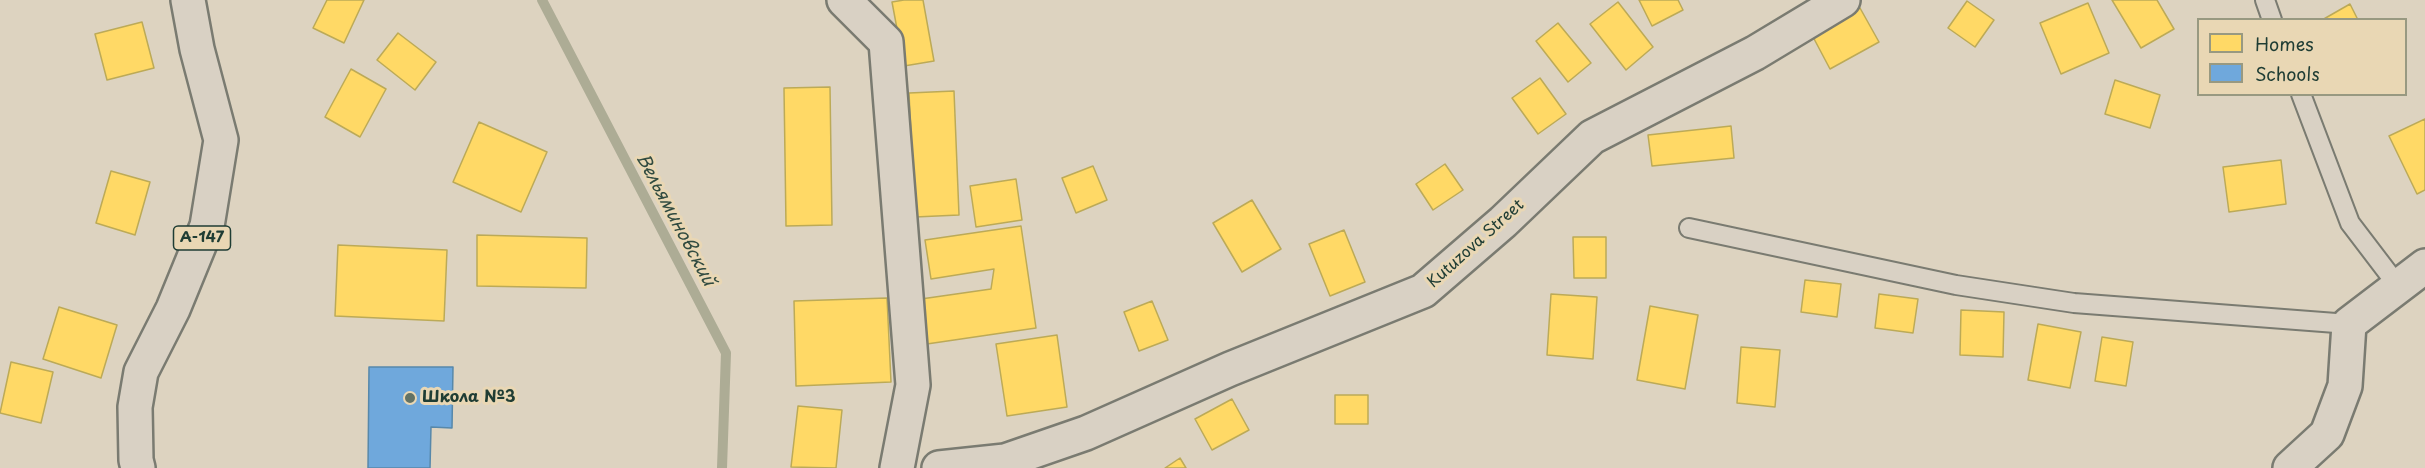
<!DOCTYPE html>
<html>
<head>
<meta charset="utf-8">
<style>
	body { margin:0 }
	#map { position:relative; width:2425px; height:468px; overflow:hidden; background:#ddd3c0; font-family:"Playpen Sans",sans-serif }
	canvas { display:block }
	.legend { position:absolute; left:2197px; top:18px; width:210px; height:78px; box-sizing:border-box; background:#e9d7b4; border:2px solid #989981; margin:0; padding:8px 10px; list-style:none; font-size:18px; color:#1f3d34 }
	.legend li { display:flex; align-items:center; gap:12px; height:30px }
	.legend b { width:30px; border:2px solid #989981 }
</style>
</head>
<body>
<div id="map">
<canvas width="2425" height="468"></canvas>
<ul class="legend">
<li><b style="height:16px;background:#ffd966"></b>Homes</li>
<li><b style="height:16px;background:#6fa8dc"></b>Schools</li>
</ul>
</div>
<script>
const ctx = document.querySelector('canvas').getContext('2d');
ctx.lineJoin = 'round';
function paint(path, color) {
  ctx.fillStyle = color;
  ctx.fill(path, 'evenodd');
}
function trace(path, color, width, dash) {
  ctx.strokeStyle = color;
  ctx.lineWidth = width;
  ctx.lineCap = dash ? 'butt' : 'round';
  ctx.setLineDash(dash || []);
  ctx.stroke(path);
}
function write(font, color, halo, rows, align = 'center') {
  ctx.font = font + ' "Playpen Sans",sans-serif';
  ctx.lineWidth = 6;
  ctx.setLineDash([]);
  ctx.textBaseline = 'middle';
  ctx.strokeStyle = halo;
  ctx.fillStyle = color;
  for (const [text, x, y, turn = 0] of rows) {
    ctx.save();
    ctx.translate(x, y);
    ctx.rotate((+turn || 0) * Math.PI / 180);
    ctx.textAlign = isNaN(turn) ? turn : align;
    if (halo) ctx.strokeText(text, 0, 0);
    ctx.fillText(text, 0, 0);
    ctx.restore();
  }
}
const homes = new Path2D(`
	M327,0H364L344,43L313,28Z
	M904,0H923L934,61L904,66L892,2Z
	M1639,0H1678L1683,10L1652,26Z
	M2112,0H2157L2174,29L2141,48Z
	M1967,1L1994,20L1975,47L1948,28Z
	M1618,2L1653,47L1626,70L1590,24Z
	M2088,3L2109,53L2061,74L2040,23Z
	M2350,4L2358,20H2322Z
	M1860,8L1879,42L1830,69L1812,35Z
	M142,22L154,68L107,80L95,34Z
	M1558,23L1591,63L1568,82L1536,41Z
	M398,33L436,62L415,90L377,60Z
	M351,69L386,89L360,137L325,117Z
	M1540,78L1566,114L1538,134L1512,98Z
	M2115,80L2160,95L2150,128L2105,114Z
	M830,87L832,225L786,226L784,88Z
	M954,91L959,215L915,217L909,93Z
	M2425,119V190L2417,194L2389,136Z
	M479,122L547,152L521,212L453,182Z
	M1731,126L1734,158L1652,166L1648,135Z
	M2281,160L2286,204L2229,212L2223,167Z
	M1445,164L1463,190L1433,210L1416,184Z
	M1093,166L1107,200L1076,213L1062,178Z
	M111,171L150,182L135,235L96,223Z
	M1016,179L1022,220L976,227L970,186Z
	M1252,200L1281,249L1242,272L1213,223Z
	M1021,226L1036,328L920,345L914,300L991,289L994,269L931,279L925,240Z
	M1344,230L1365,282L1330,296L1309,244Z
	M477,235L587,238L586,288L477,286Z
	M1573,237H1606V278H1574Z
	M338,245L447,250L444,321L335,316Z
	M1805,280L1841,284L1837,317L1801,312Z
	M1551,294L1597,297L1593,359L1547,355Z
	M1879,294L1918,299L1913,333L1875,328Z
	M887,298L891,382L796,386L794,301Z
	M1152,301L1168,340L1139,351L1124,312Z
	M1650,306L1698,315L1685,389L1637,380Z
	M59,307L117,325L101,378L43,359Z
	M1961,310L2004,312L2003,357L1960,355Z
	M2038,324L2081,332L2070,388L2028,380Z
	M1057,335L1067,407L1007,416L996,344Z
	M2102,337L2133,342L2126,386L2095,381Z
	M1741,347L1780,350L1775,407L1737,403Z
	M11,362L53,372L41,423L0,413Z
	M1335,395H1368V424H1335Z
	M1232,399L1249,430L1212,450L1195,419Z
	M798,406L842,410L836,468L791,467Z
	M1180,458L1186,468H1165Z`);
paint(homes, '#ffd966');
trace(homes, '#bcaa57', 1.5);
const schools = new Path2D(`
	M369,367H453L452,428L431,427L430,468H368Z`);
paint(schools, '#6fa8dc');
trace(schools, '#5788aa', 1.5);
trace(new Path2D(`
	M542,0L726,353L722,468`), '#adac95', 10);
const lane = new Path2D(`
	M2265,0L2272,20
	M2301,94L2350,223L2398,286
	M1689,228L1956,285L2074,303L2349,324`);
const street = new Path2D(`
	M844,0L886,42L913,385L897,468
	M939,468L1005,461L1086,433L1230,369L1423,291L1503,222L1592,137L1755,53L1843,0
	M2290,468L2327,434L2345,386L2349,324L2425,266`);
const highway = new Path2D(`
	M138,468L136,460L135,407L141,372L173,309L207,226L221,140L197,49L188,0`);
trace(lane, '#7a7b71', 22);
trace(street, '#7a7b71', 38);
trace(highway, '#7a7b71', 38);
trace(lane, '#d9d1c4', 18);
trace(street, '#d9d1c4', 33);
trace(highway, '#d9d1c4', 33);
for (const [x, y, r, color] of [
	[410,398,6,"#627265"]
]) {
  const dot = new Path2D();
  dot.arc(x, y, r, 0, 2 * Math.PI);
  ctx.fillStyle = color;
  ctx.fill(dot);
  trace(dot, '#e9d7b4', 2);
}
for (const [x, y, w] of [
	[202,238,57]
]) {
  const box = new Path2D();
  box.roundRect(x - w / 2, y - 12, w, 24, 4.5);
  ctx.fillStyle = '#e9d7b4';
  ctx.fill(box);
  trace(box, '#1f3d34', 1.5);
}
write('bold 15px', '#1f3d34', null, [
	["А-147",202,238]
]);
write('16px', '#1f3d34', '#e9d7b4', [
	["Kutuzova Street",1476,244,-42]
]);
write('bold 16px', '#1f3d34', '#e9d7b4', [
	["Школа №3",422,398]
], 'left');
write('italic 18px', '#314b40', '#e9d7b4', [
	["Вельяминовский",675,220,62]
]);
</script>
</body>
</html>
